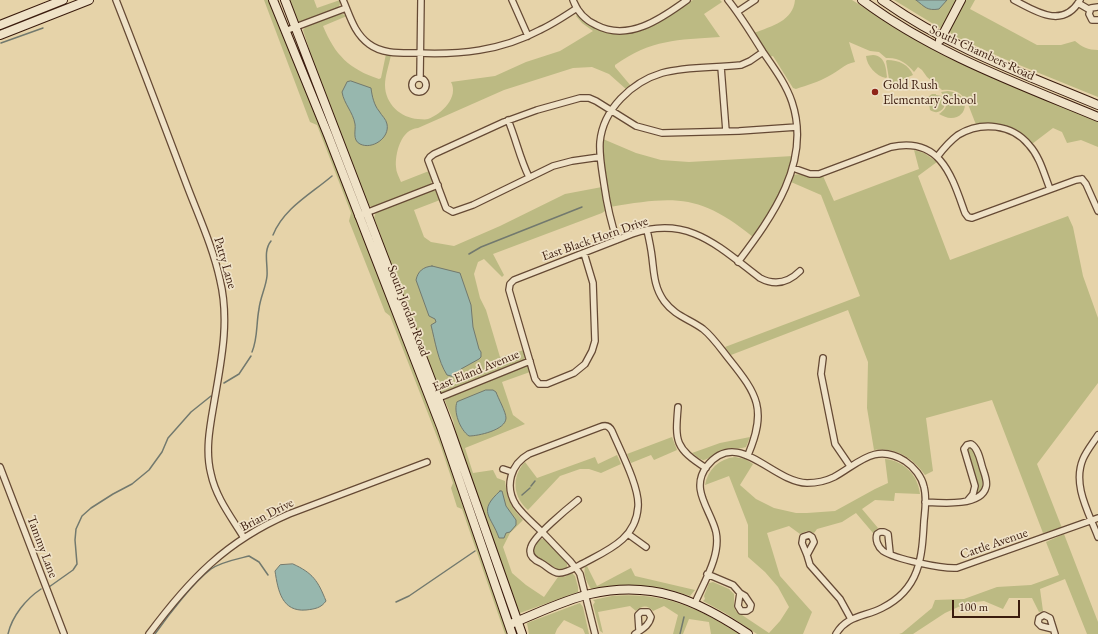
<!DOCTYPE html>
<html>
<head>
<meta charset="utf-8">
<style>
	body { margin:0 }
	#map { position:relative; width:1098px; height:634px; overflow:hidden; background:#e6d3a9; font-family:"EB Garamond",serif }
	canvas { display:block }
	.scale { position:absolute; left:952px; top:600px; width:68px; height:18px; box-sizing:border-box; border:2px solid #3a1b0d; border-top:0; padding-left:5px; font-size:12px; line-height:14px; white-space:nowrap; color:#3a1b0d; -webkit-text-stroke:3px #efe2c7; paint-order:stroke }
</style>
</head>
<body>
<div id="map">
<canvas width="1098" height="634"></canvas>
<div class="scale">100 m</div>
</div>
<script>
const ctx = document.querySelector('canvas').getContext('2d');
ctx.lineJoin = 'round';
function paint(path, color) {
  ctx.fillStyle = color;
  ctx.fill(path, 'evenodd');
}
function trace(path, color, width, dash) {
  ctx.strokeStyle = color;
  ctx.lineWidth = width;
  ctx.lineCap = dash ? 'butt' : 'round';
  ctx.setLineDash(dash || []);
  ctx.stroke(path);
}
function write(font, color, halo, rows, align = 'center') {
  ctx.font = font + ' "EB Garamond",serif';
  ctx.lineWidth = 3.5;
  ctx.setLineDash([]);
  ctx.textBaseline = 'middle';
  ctx.strokeStyle = halo;
  ctx.fillStyle = color;
  for (const [text, x, y, turn = 0] of rows) {
    ctx.save();
    ctx.translate(x, y);
    ctx.rotate((+turn || 0) * Math.PI / 180);
    ctx.textAlign = isNaN(turn) ? turn : align;
    if (halo) ctx.strokeText(text, 0, 0);
    ctx.fillText(text, 0, 0);
    ctx.restore();
  }
}
paint(new Path2D(`
	M264,0H270L320,122L432,412L510,634H505L462,509L457,507L451,488L453,483L441,447L390,316L385,312L349,221L351,213L317,125L310,122Z
	M288,0H314L317,8L340,0L341,2L338,8L300,22L297,20Z
	M693,0H720L722,2L704,14L720,37C677,40 652,39 615,65V67L631,86L627,90L609,74L592,67L573,68L504,90L418,128C401,129 395,153 396,167C396,172 399,177 401,182L429,171L432,180L431,185L374,207L368,206L319,80L303,30L307,25L340,13L347,16L323,26C335,55 349,69 379,79L381,78L386,54L391,55C389,65 385,76 385,85C385,104 401,118 418,119C421,119 425,120 428,119C442,114 459,97 451,82L495,76L526,62L560,51L593,31L582,23L576,16L578,14C617,56 656,22 693,0Z
	M795,0H852L910,36L954,60L1098,121V147L1081,140L1067,143L1062,132L1053,128L1032,144C1017,127 998,121 976,124C968,106 966,87 942,90L927,77L922,70L918,67L914,72C907,63 898,57 886,58L879,52L870,51L849,42L855,62C844,64 839,71 829,76C819,82 807,85 796,89L793,88L773,56L770,57L754,33C772,26 793,21 795,0Z
	M894,0H959L943,27L940,28Z
	M964,0H975L970,9L1037,45H1061L1075,41C1082,47 1088,50 1098,50V97L1002,58L952,35L949,30Z
	M873,55C885,56 886,67 887,77L886,78C876,76 867,66 866,56Z
	M887,60C899,60 909,65 913,75L890,85L886,61Z
	M948,91C971,93 969,118 951,118C947,118 943,116 939,114C950,107 947,100 941,92Z
	M932,94H936V95L942,96L945,102L944,107C941,112 936,114 930,110L928,97Z
	M603,139L636,153L661,160L689,162L793,156C786,185 770,212 753,237C700,194 675,196 610,207L603,152Z
	M914,150L924,153L937,162L918,176L950,260L1068,216L1073,227L1083,276L1098,318V383L1037,464L1062,528L1043,533L992,400L926,418L933,471L925,475C913,458 896,447 874,450L867,408L868,362L848,310L731,355L725,347L860,296L821,195L791,182L794,175C801,172 813,178 823,176L834,201L919,169Z
	M602,187L605,211L602,213L493,254L504,275L502,277L484,259L478,262L474,274L480,298L486,310L500,357L524,350L525,357L524,360L447,392L443,393L440,392L387,259L381,236L374,218L376,212L432,190L436,191L440,200L414,210L424,237L431,242L454,246L500,226L565,194Z
	M526,365L528,367L530,372L502,382L513,415L525,424L465,448L473,473L493,470L497,478L505,481C507,499 510,506 523,520L510,533L503,547L512,573L526,585L544,597L558,577H564L572,573L575,576L578,587V592L520,613L517,612L460,449L453,420L445,401L446,398L451,396Z
	M672,437L677,450L654,460L651,455L631,463L627,454Z
	M750,437L746,447C739,450 730,447 722,450C717,452 706,461 703,460C699,459 695,455 692,453L720,443Z
	M969,447L974,449C978,462 989,485 978,494L977,493V484L967,452V449Z
	M617,455L621,464L601,473L589,469H580L560,476L528,510C513,497 511,477 525,462L537,478L595,457L598,464Z
	M735,457L745,459L753,464L740,485L756,499L774,508L796,513H807L835,511L875,489L888,483L885,459C904,461 918,475 920,494L895,493L894,501L875,500L862,509L878,528L873,533L856,513L842,522L817,529L814,533L807,531L800,534L789,526L767,533L780,576L812,612L803,634H757L725,613L703,601L705,599L704,596L709,583L713,582L729,589L734,594V607L736,611L769,633L780,621L789,607L778,587L765,572L748,557V525L729,476L705,485C708,469 719,459 735,457Z
	M1064,534L1098,622V634H1087L1065,579L1040,589L1043,611L1039,612L1032,598H1009L1003,609L984,601L967,603L945,613L913,634H899L902,633L932,608L935,600L964,599L997,587L1031,585L1059,575L1046,542Z
	M541,539H544L567,563V568C558,573 555,567 547,562C539,558 533,558 533,547Z
	M587,566L597,586L631,568L635,576L695,590L690,596C667,588 643,584 619,586C609,586 600,588 591,589C587,583 583,574 585,567Z
	M612,596C663,592 697,607 739,634H711L709,622L689,619L683,634H673L678,615L664,606L653,611C648,605 642,605 636,611L630,606L598,612L603,633L600,631L593,605L595,602L593,600Z
	M580,603L583,607L589,634H585L583,629L564,620L557,629L555,634H529L527,623Z`), '#bcba83');
const water = new Path2D(`
	M916,0H947L939,9C927,11 925,7 916,0Z
	M351,81L371,88C372,96 374,105 379,111C382,116 386,119 387,124C390,138 372,150 360,144C352,140 356,130 355,124C353,112 344,104 342,92L347,82Z
	M432,266L460,273L471,305L473,327L479,349L481,352V357L479,359L461,369L457,375L455,377L447,375C438,361 435,341 431,325L436,322L435,319L429,316L416,280C418,271 423,267 432,266Z
	M486,390H493L496,392C498,398 506,412 506,418C506,430 478,436 469,436C460,430 453,411 457,402Z
	M500,491H502L506,506L516,520V525L510,532L506,533L504,538H499C491,515 477,512 500,491Z
	M293,564C313,573 318,581 326,601C321,608 315,609 306,610C282,612 278,591 275,571L280,565Z`);
paint(water, '#97b7ae');
trace(water, '#72796e', 1);
trace(new Path2D(`
	M1,43L43,28
	M273,235C284,208 311,194 332,176
	M469,254L481,247L582,207
	M252,352C258,338 256,324 259,309C260,298 266,287 267,276C268,264 263,251 271,241
	M224,383L239,374L251,356
	M531,486L535,481
	M522,495L530,488
	M49,587L73,570L77,564L75,540L76,529L82,516L91,508L113,494L132,484L149,470L162,452L168,438L191,412L211,396
	M396,602L409,596L475,551
	M8,634C12,616 26,599 41,589
	M155,634C169,614 193,583 211,569C221,562 237,559 249,556L259,562L268,575
	M680,634L684,617`), '#72796e', 1.5);
const street = new Path2D(`
	M116,0C140,61 163,122 186,183C198,215 213,247 220,280C230,321 221,362 214,403C210,426 205,451 211,474C216,498 232,518 244,538
	M343,0C350,16 354,33 369,44C382,54 400,53 416,53C459,55 501,51 540,30C553,24 565,16 577,8
	M512,0L528,36
	M573,0C577,11 585,20 596,25C628,42 661,19 687,0
	M728,0C741,16 752,35 763,52C774,68 786,84 792,102C812,162 772,217 738,262
	M1014,0C1035,11 1063,30 1080,0
	M1078,3L1090,10
	M1098,7L1091,8L1089,14L1092,20H1098
	M737,12L755,0
	M285,31L346,8
	M721,67L726,131
	M420,77L421,0
	M412 85a7 7 0 1 1 14 0a7 7 0 1 1-14 0Z
	M508,120C516,139 520,159 529,177
	M600,157L572,161L553,166L473,205L453,212L446,208L428,160L430,157L434,154L504,122L537,110L580,98H589L596,101L636,126L662,133L739,131L797,127
	M937,157C943,149 950,141 958,135C981,121 1012,124 1029,145C1040,157 1044,174 1050,189
	M793,168L810,174H819L891,147C941,136 952,177 965,213L968,217L972,218L1076,180L1082,179
	M1082,179L1086,184L1098,211
	M358,216L438,185
	M647,230C649,239 651,248 652,257C654,273 654,287 664,301C676,317 688,318 703,329C713,337 721,349 729,359C758,395 767,410 748,455
	M617,240C610,220 607,205 604,184C602,170 599,156 600,142C603,109 632,82 662,73C687,66 715,68 741,65L750,61L763,52
	M584,253L593,283L595,341L592,351L585,364L574,373L547,384H539L535,379L509,290L510,284L514,280L632,234C688,214 719,247 760,278C775,286 788,283 800,271
	M823,358L821,374L835,444L850,466
	M436,399L530,361
	M678,407C675,442 675,448 706,468
	M1098,435C1093,443 1087,450 1083,459C1072,485 1089,513 1098,537
	M0,467L64,634
	M503,469L512,472
	M578,500C568,508 533,537 531,547C528,555 534,560 541,563C547,566 552,573 559,573C568,573 577,566 584,563C608,550 636,539 638,507C640,488 620,450 612,431C609,425 605,425 600,427L529,454C511,464 504,486 516,505C523,515 533,523 542,532C551,541 560,551 570,561C573,565 577,569 580,574L595,634
	M925,502C940,503 981,507 986,487C988,481 984,473 982,466C980,459 978,448 971,444L967,445L964,449L975,486L973,494L968,500
	M628,534L646,547
	M890,553L888,534L884,532H880L877,534C875,540 878,547 883,551C895,559 942,569 957,568L1098,518
	M807,555L814,542L812,537L809,535L803,537L802,543L807,555L810,565L840,599L851,619
	M707,574L733,585L740,593L745,596L751,605L750,609L747,611H741L738,606L740,593
	M695,603C704,582 721,555 716,532C711,510 689,489 707,466C738,427 772,482 807,483C816,483 826,481 834,477C858,464 875,442 905,461C914,467 922,477 924,487C927,498 925,510 924,521C922,558 920,589 882,608C865,617 847,615 836,634
	M1053,629L1041,626L1038,623L1039,618L1044,615L1050,618L1055,634
	M149,634C189,580 226,541 289,514L427,462
	M635,634C642,629 649,626 651,617L648,612H641L638,615L639,630`);
const secondary = new Path2D(`
	M273,0L328,135L441,427L512,634
	M285,0L448,424L522,634
	M862,0C933,53 1016,83 1098,117
	M882,0C948,47 1024,74 1098,105
	M0,25L63,0
	M0,35L89,0
	M940,40L961,0
	M513,623C538,613 564,600 590,594C653,580 697,600 748,634`);
trace(street, '#654934', 8);
trace(secondary, '#3a1b0d', 10);
trace(street, '#efe2c7', 5.5);
trace(secondary, '#efe2c7', 8);
for (const [x, y, r, color] of [
	[875,92,4,"#8f2418"]
]) {
  const dot = new Path2D();
  dot.arc(x, y, r, 0, 2 * Math.PI);
  ctx.fillStyle = color;
  ctx.fill(dot);
  trace(dot, '#efe2c7', 1.5);
}
write('13px', '#3a1b0d', '#efe2c7', [
	["South Chambers Road",982,53,25],
	["East Black Horn Drive",595,239,-19],
	["Patty Lane",225,263,74],
	["South Jordan Road",408,311,69],
	["East Eland Avenue",476,371,-22],
	["Brian Drive",267,515,-27],
	["Cattle Avenue",994,544,-19],
	["Tammy Lane",42,547,69]
]);
write('13px', '#3a1b0d', '#efe2c7', [
	["Gold Rush",883,85],
	["Elementary School",883,100]
], 'left');
</script>
</body>
</html>
